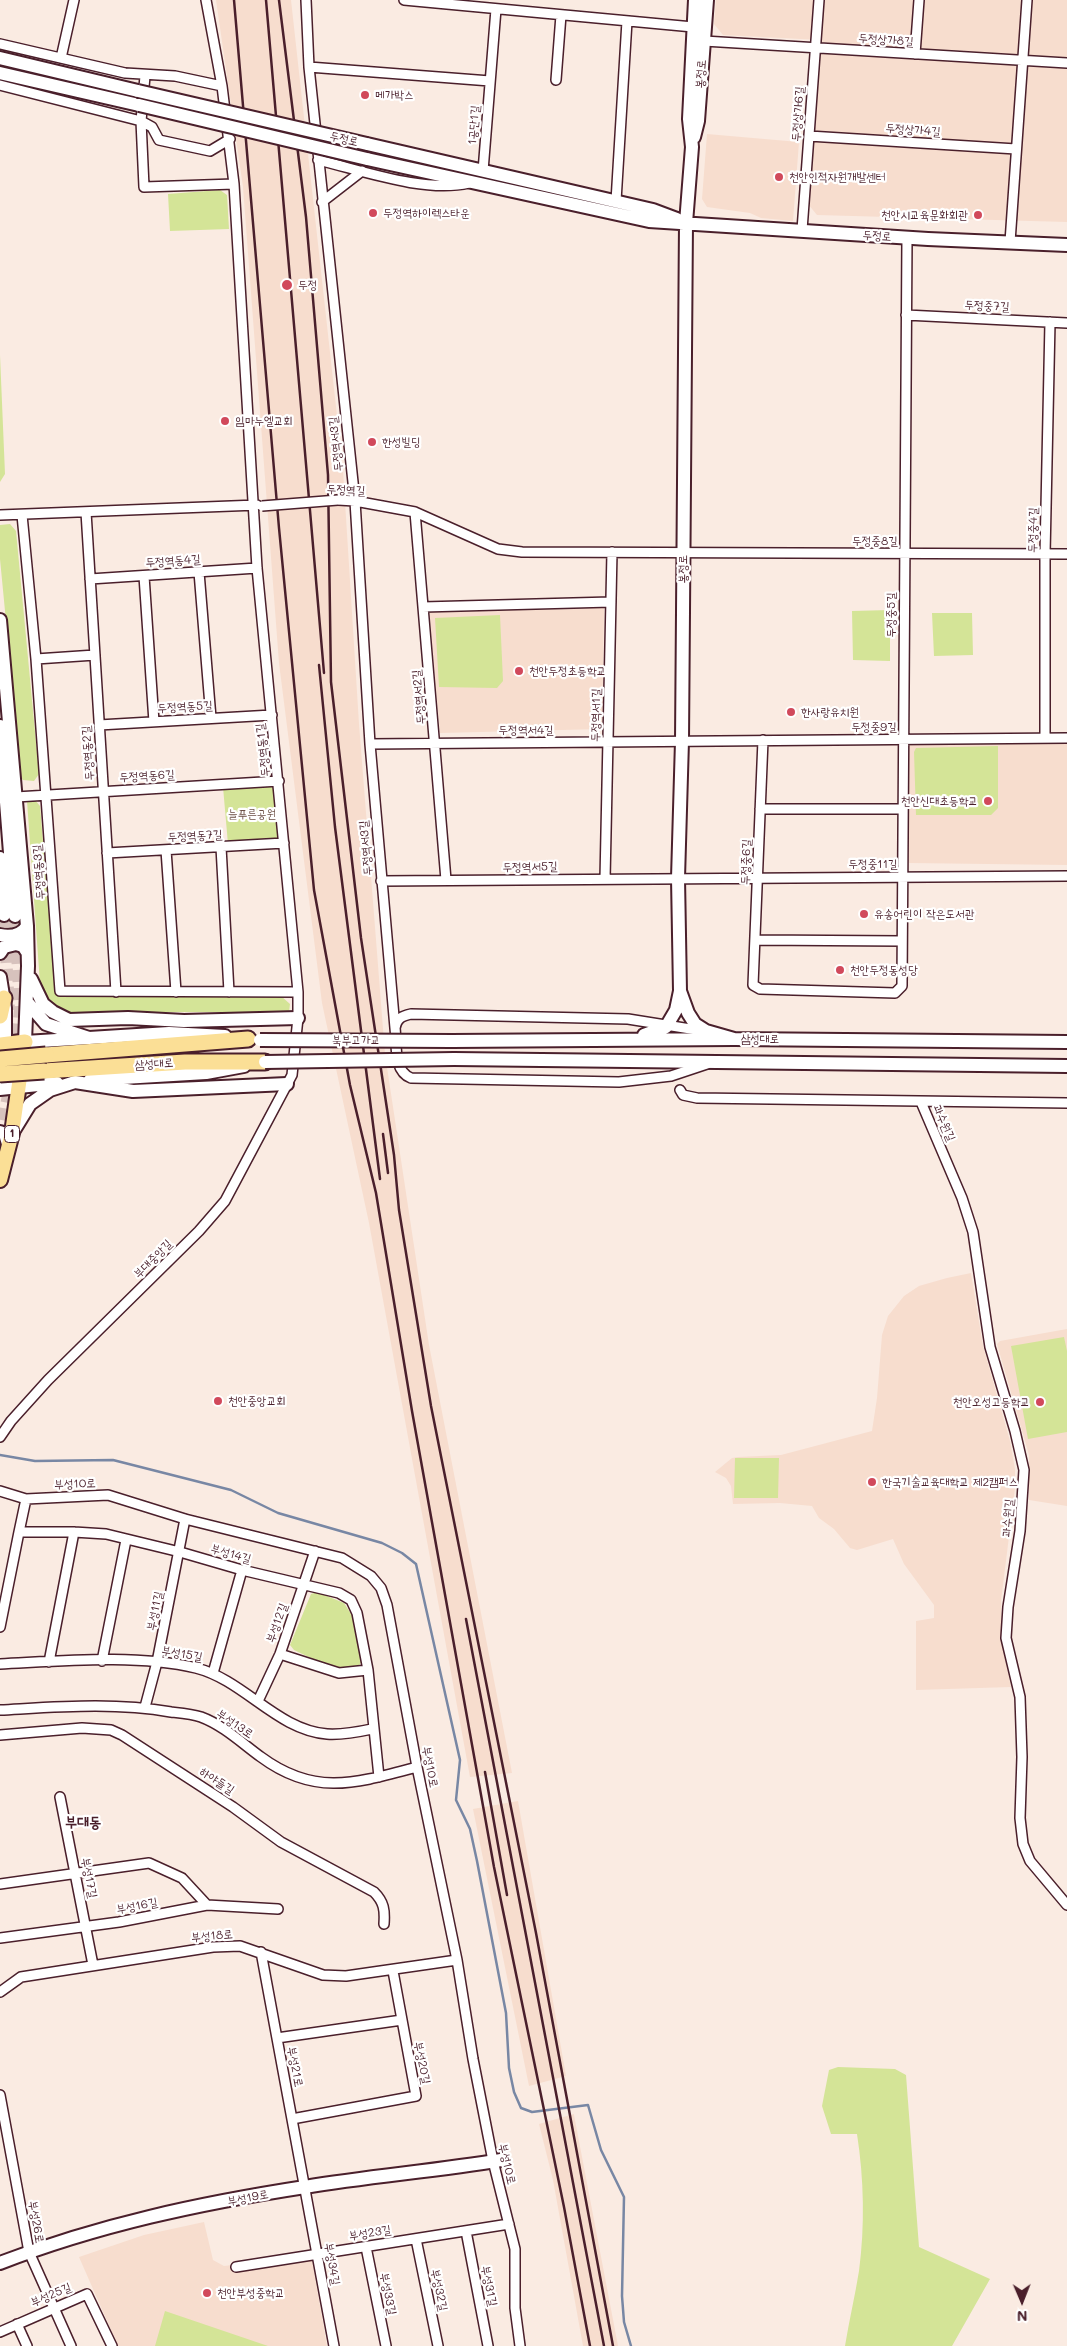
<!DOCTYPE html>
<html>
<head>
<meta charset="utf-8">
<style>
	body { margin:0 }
	#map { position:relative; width:1067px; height:2346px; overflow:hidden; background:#faebe2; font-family:Mali,sans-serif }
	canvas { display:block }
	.north { position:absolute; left:997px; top:2276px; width:50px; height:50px; -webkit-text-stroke:4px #fff; paint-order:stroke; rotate:179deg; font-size:14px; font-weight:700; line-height:20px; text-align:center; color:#4a1f2b }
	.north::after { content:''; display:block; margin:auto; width:18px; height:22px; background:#4a1f2b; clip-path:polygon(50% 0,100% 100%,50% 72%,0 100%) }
</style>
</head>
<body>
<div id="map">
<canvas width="1067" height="2346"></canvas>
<div class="north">N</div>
</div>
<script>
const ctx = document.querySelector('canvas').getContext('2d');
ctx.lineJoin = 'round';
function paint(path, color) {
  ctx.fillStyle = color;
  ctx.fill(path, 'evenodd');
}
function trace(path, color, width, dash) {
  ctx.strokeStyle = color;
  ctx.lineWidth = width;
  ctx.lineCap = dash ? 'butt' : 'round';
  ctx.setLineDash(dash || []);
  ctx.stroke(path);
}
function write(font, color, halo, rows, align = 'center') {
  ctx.font = font + ' Mali,"Poor Story",sans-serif';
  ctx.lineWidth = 4.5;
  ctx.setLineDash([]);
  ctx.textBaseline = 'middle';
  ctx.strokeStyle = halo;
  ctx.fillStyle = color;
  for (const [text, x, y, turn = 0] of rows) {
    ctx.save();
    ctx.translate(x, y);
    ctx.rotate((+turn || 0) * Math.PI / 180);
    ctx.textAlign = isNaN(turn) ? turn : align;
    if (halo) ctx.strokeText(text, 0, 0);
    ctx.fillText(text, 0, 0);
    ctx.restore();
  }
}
paint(new Path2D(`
	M216,0H291L343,470L359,724L385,1054L429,1345L512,1773L470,1777L369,1223L322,1003L279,663L243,187Z
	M716,0H1067V222L817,215L808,204L820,40L723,35L714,24Z
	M707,134L799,142L793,221L761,218L750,213L707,207L702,199Z
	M604,607L602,729L440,733L429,612Z
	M909,739H1067V865L909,863Z
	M971,1273L983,1346L1010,1441L1015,1469V1488L1001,1601L1002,1645L1011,1687L916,1690V1621L934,1618V1605L904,1564L893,1539L857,1550L850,1548L834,1529L819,1518L812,1506L780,1503L733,1504L731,1486L726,1478L715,1472L732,1458L738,1457L781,1455L872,1431L877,1398L882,1335L888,1316L904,1296L919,1286L947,1278Z
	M1067,1329V1506L1029,1500V1455L997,1344L1000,1341Z
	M518,1801L566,2076L529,2086L473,1809Z
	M574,2114V2115L618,2346H583L553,2180L539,2124Z
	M204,2222L213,2260L224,2266L304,2256L312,2260L327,2346H118L79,2257L144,2235Z`), '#f7ddce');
paint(new Path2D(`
	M220,190L227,195L229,229L170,231L168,194Z
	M0,355L5,474L0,482Z
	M10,524L16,531L39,774L34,781L23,780L21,777L0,559V525Z
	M890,610V661L853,660L852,611Z
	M932,613H972L973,655L934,656Z
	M500,615L503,681L497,688L439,687L435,618Z
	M998,746V808L991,815H916L914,752L916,748Z
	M276,784L281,841L228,844L223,787Z
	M35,800L40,806L56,995L60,997L281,996L290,1004L289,1012H63L51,1003L40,984L27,801Z
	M1064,1337L1067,1351V1432L1028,1439L1011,1346Z
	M735,1458H779L778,1498H734Z
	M317,1592L344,1603L355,1620L362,1661L357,1668L334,1669L294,1650L290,1645L311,1594Z
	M838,2067L895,2069L906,2075L919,2247L990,2279L952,2346H845C849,2321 855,2296 859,2271C865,2226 864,2179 857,2134H831L822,2106L829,2070Z
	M165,2311L268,2346H155Z`), '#d4e497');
trace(new Path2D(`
	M0,1455L35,1461L113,1460L231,1490L278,1513L382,1543L402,1553L416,1564L460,1760L456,1800L470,1829L477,1861L506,2013L509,2068L514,2092L521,2108L532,2112L588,2105L601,2150L624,2197L622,2296L624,2322L631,2346`), '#7887a4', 2.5);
trace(new Path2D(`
	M4,915L9,1010
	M15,916L20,1009L16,1052
	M0,1138L11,1079`), '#d7c2bd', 12, [12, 6]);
const street = new Path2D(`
	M306,0L309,67
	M404,0L693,27
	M704,41L1067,63
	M0,44L125,73L175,76L222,86
	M915,54L919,0
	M61,58L74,0
	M145,76L141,121L144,187L234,184
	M556,80L561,15
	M0,85L141,121L152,127L159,140L210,151L230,139
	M809,136L1016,149
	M318,160C364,171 424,193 469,183
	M483,171L496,9
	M616,201L627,21
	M322,202L362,171
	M802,230L819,0
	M1010,242L1027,0
	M906,315L1067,323
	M338,500L355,501L415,512L498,549L522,552L1067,554
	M86,512L116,992
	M415,512L446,880
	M0,515L257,505
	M22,515L36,659L60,991L298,992
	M199,572L211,718
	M144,576L154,722
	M90,579L257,568
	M423,607L611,602
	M36,659L95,655
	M99,725L272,715
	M1045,738V554L1050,322
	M763,740L753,985L760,989L895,993L902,986L907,238
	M370,744L1067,738
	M16,797L279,781
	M760,809H902
	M221,847L229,992
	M166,850L176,992
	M107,853L284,843
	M605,879L612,552
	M381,881L1067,876
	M755,940L902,941
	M395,1028L370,744L355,501L309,67L490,81
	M703,1031L628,1019L411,1014C402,1016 397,1018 395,1028C397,1045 393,1071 411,1078L619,1082L671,1076L707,1064
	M680,1090L683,1095L697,1098L1067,1103
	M921,1102L962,1198L973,1232L990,1347L1015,1431L1024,1470L1020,1531L1008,1607L1006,1638L1020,1697L1022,1757L1020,1818L1023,1844L1030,1861L1067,1905
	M0,1437L11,1421L48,1380L199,1231L225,1201L292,1075L298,1018V992L257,568L234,184L222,86L206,0
	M0,1491L26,1499L108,1495L185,1519L342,1558L371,1576L381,1588L387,1605L417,1767L457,1960L473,2059L493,2161L515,2249V2308L520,2346
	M19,1532L26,1499
	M0,1627L19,1532H74L106,1534L180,1552L242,1570L339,1593L351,1600L357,1613L368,1670L379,1777
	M280,1654L339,1673L368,1670
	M102,1661L126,1540
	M49,1662L74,1532
	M0,1664C62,1661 136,1654 196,1668C244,1680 277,1730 327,1734C342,1735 358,1732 372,1729
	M213,1673L242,1570
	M258,1701L280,1654L315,1551
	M145,1707L157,1662L185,1519
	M0,1710C57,1707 114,1702 171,1712C180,1713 192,1714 201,1717C223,1725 243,1744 261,1757C315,1797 357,1783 417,1767
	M0,1735L82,1728L111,1730L122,1735L233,1807L281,1842L374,1892C384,1902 385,1910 384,1924
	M60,1797L93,1965
	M0,1884L149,1863L182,1878L207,1905
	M0,1938L119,1922L207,1905L278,1909
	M261,1952L334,2346
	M0,1992L21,1977L213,1947L240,1946L323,1975L346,1976L457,1960
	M277,2038L402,2020
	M0,2095L29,2252L71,2346
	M292,2119L416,2096L393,1971
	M466,2231L488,2346
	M416,2239L438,2346
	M366,2247L386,2346
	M236,2267L509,2224
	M17,2324L27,2346
	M0,2332L87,2294L112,2346`);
const secondary = new Path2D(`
	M695,0L689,119L692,147L686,223L682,741L678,878L680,991L688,1013L695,1024L706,1031L734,1039
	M0,58L138,91
	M0,73L139,105
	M694,137L698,121L707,0
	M367,144L653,210L677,219
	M367,159L649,221L928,239L1067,245
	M0,620L27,926L28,966L25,1042L89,1038
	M0,726L15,916
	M0,858L4,915
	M0,935C11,937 21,936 27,926
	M0,953L4,947L16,944L23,946L27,952
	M0,977L5,1008V1045
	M31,979L43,1004L53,1012L69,1020L128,1018L184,1021L298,1018
	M27,1002L46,1024L89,1038L169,1033L225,1036
	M644,1035L666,1027L676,1010L680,991
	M452,1041L734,1039L1067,1042
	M454,1059L1067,1066
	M90,1080L206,1073L244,1066
	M0,1089L57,1083
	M14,1130L30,1104L50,1090L75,1082L133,1091L287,1084
	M0,1132L5,1134L9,1147
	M0,2263C98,2225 201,2203 305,2187C370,2176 436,2171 501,2160`);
const primary = new Path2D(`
	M0,1180L12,1133L22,1063`);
const highway = new Path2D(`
	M0,1016L4,998
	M0,1045L25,1042
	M46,1055L248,1039
	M44,1071L185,1062H265`);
trace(street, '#4a1f2b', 12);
trace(secondary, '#4a1f2b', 16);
trace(primary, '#4a1f2b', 18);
trace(highway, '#4a1f2b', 19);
trace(street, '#fff', 9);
trace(secondary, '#fff', 12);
trace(primary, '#fbdf96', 14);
trace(highway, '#fbdf96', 15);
trace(new Path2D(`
	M234,0L279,528L314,890L350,1085L376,1193L412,1411L494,1867L564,2207L590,2346
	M266,0L324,673
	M279,0L306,217L328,475L331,682L361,938L394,1155L399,1210L431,1406L536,1933L613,2346
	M319,665L335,827L380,1179
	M383,1134L388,1173
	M466,1619L604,2346
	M485,1772L507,1895`), '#4a1f2b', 2.5);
const streetBridge = new Path2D(`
	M262,506L338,500`);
const secondaryBridge = new Path2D(`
	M138,91L367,144
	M139,105L367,159
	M260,1040L452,1041
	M265,1062L454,1059`);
const highwayBridge = new Path2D(`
	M0,1059L46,1055
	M0,1074L44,1071`);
trace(streetBridge, '#4a1f2b', 12, []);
trace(secondaryBridge, '#4a1f2b', 16, []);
trace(highwayBridge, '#4a1f2b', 19, []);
trace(streetBridge, '#fff', 9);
trace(secondaryBridge, '#fff', 12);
trace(highwayBridge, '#fbdf96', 15);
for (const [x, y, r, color] of [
	[365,95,5,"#d1495b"],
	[779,177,5,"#d1495b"],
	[373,213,5,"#d1495b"],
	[978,215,5,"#d1495b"],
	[287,285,6,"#d1495b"],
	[225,421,5,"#d1495b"],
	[372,442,5,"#d1495b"],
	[519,671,5,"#d1495b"],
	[791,712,5,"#d1495b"],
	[988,801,5,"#d1495b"],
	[864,914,5,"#d1495b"],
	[840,970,5,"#d1495b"],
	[218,1401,5,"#d1495b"],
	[1040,1402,5,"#d1495b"],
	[872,1482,5,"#d1495b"],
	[207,2293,5,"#d1495b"]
]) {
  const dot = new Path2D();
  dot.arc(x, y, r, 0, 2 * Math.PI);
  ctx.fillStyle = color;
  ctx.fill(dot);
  trace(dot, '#fff', 2);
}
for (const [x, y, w] of [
	[12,1134,15]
]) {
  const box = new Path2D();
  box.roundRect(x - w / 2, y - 8.5, w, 17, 4);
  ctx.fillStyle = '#fff';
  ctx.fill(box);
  trace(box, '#4a1f2b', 1);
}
write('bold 11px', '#4a1f2b', null, [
	["1",12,1134]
]);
write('12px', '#4a1f2b', '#fff', [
	["두정상가8길",886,40,4],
	["봉정로",701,74,-86],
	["두정상가6길",798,114,-86],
	["1공단1길",474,125,-85],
	["두정상가4길",913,130,4],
	["두정로",344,139,13],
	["두정로",877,236,4],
	["두정중7길",987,306,3],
	["두정역서3길",336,444,-96],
	["두정역길",346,490,3],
	["두정중4길",1033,530,-89],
	["두정중8길",875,541],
	["두정역동4길",173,561,-4],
	["봉정로",683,569,-90],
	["두정중5길",891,615,-90],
	["두정역서2길",419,697,-95],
	["두정역동5길",185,707,-3],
	["두정역서1길",596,715,-89],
	["두정중9길",874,727],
	["두정역서4길",526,730],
	["두정역동1길",263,750,-96],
	["두정역동2길",88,753,-94],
	["두정역동6길",147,776,-3],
	["두정역동7길",195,836,-3],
	["두정역서3길",366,848,-95],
	["두정중6길",746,862,-88],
	["두정중11길",873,864],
	["두정역서5길",530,867,-1],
	["두정역동3길",39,872,-94],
	["삼성대로",760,1039],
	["북부고가교",356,1040],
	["삼성대로",154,1064,-4],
	["과수원길",944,1123,67],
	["부대중앙길",153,1259,-45],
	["부성10로",75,1484,-2],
	["과수원길",1008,1518,-85],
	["부성14길",231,1554,16],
	["부성11길",155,1611,-78],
	["부성12길",277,1623,-70],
	["부성15길",182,1654,10],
	["부성13로",235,1724,34],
	["부성10로",430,1767,79],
	["하야들길",217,1781,33],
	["부성17길",89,1878,79],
	["부성16길",137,1906,-11],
	["부성18로",212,1936,-5],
	["부성20길",422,2063,79],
	["부성21로",295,2067,79],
	["부성10로",507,2164,77],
	["부성19로",248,2198,-11],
	["부성26로",36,2222,80],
	["부성23길",370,2233,-9],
	["부성34길",332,2264,80],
	["부성31길",489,2286,79],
	["부성32길",439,2290,78],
	["부성33길",388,2294,79],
	["부성25길",51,2295,-23]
]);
write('12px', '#4a1f2b', '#fff', [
	["메가박스",375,95],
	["천안인적자원개발센터",789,177],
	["두정역하이렉스타운",383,213],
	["천안시교육문화회관",968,215,"right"],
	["두정",298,285],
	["임마누엘교회",235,421],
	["한성빌딩",382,442],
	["천안두정초등학교",529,671],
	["한사랑유치원",801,712],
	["천안신대초등학교",978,801,"right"],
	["유송어린이 작은도서관",874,914],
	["천안두정동성당",850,970],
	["천안중앙교회",228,1401],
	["천안오성고등학교",1030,1402,"right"],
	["한국기술교육대학교 제2캠퍼스",882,1482],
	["천안부성중학교",217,2293]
], 'left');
write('12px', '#6c5046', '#fff', [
	["늘푸른공원",252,814]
]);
write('bold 15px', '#4a1f2b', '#fff', [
	["부대동",83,1822]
]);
</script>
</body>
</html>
